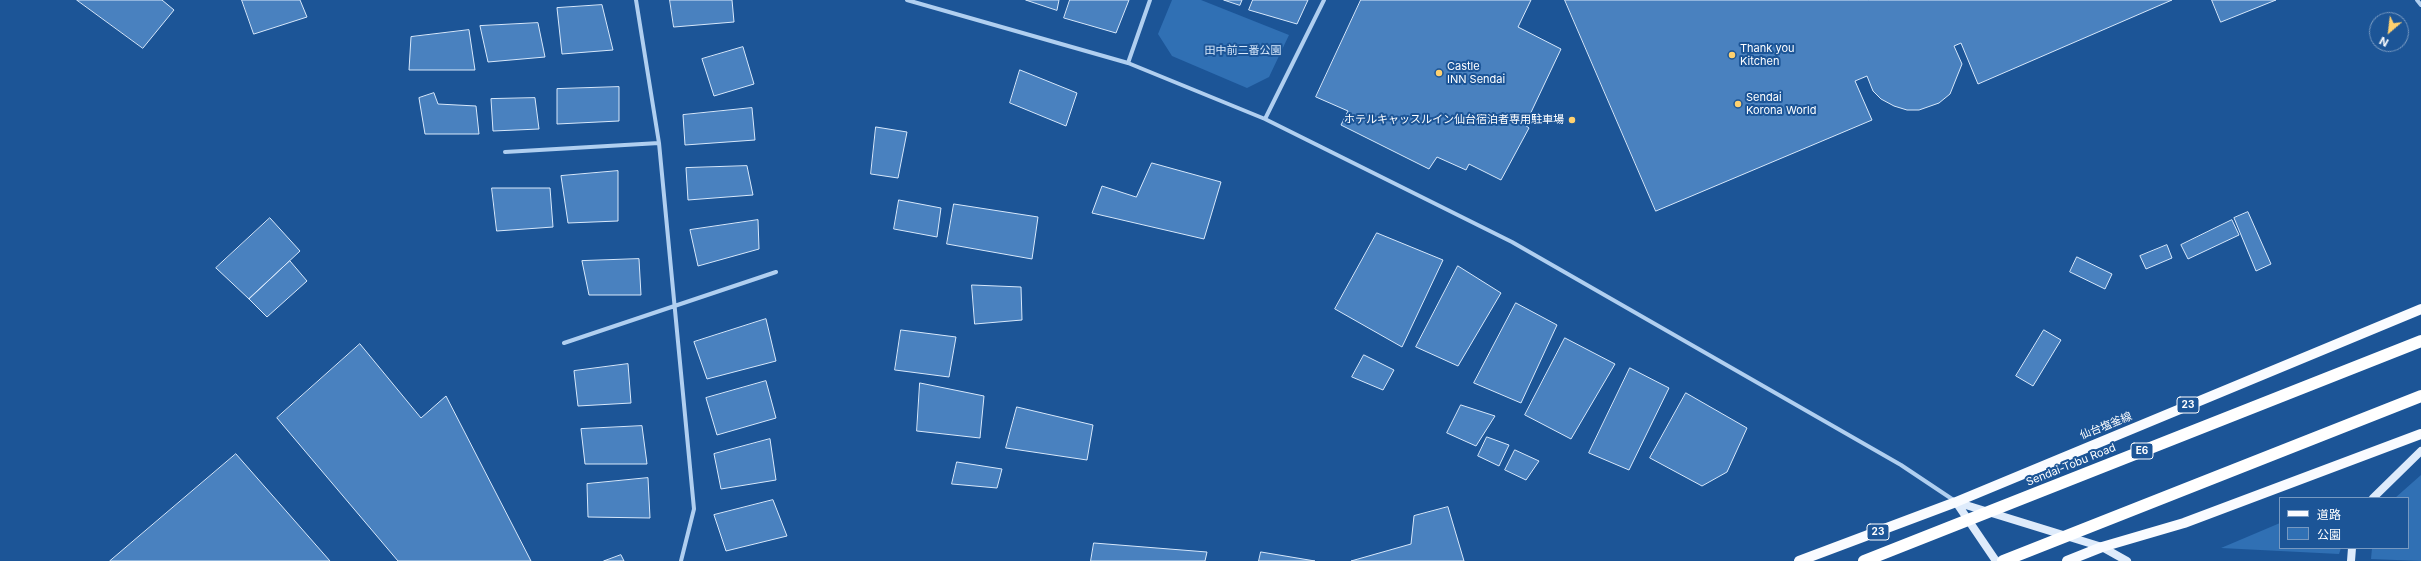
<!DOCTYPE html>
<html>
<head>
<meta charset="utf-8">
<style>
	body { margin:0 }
	#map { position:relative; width:2421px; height:561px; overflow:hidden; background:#1c5597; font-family:Inter,"Noto Sans JP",sans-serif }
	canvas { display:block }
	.legend { position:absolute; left:2279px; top:497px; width:130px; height:52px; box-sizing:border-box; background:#1c5597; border:1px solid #7799c1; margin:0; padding:5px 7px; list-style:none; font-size:12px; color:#fff }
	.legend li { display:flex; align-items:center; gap:8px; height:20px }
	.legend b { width:20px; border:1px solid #7799c1 }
	.north { position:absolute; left:2369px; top:12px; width:40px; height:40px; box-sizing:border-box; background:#1c5597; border:1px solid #7799c1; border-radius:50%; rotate:208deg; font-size:11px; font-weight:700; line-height:16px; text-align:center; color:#fff }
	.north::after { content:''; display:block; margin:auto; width:14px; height:18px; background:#ffd16f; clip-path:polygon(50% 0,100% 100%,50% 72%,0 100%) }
</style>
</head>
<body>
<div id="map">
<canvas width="2421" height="561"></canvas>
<ul class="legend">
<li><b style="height:5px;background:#f9fbff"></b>道路</li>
<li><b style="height:11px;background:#3070b4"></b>公園</li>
</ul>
<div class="north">N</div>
</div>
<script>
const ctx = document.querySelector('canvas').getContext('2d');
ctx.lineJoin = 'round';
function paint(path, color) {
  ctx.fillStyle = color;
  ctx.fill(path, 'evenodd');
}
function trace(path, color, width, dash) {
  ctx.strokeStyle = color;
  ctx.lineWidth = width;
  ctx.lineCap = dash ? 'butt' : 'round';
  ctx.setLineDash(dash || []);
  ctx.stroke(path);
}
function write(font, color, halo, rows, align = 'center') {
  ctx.font = font + ' Inter,"Noto Sans JP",sans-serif';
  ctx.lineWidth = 4;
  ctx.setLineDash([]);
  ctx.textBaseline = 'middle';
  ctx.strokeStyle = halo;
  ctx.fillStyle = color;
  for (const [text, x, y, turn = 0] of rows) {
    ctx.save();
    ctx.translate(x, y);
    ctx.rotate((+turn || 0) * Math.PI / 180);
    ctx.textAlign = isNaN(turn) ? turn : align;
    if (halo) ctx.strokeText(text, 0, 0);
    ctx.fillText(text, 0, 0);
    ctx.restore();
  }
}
paint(new Path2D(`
	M1172,0H1201L1289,35L1269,77L1247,88L1172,56L1158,34Z
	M2421,475V561L2371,559L2372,548H2408V498H2395Z
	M2280,523V548H2341L2339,554L2221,548Z`), '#3070b4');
const building = new Path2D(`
	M77,0H162L174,10L143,48Z
	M242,0H300L307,17L254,34Z
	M670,0H732L734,22L674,27Z
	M1026,0H1059L1057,10Z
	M1070,0H1129L1116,33L1064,18Z
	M1224,0H1242L1240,5Z
	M1253,0H1308L1297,24L1249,10Z
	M1361,0H1531L1518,27L1561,49L1525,125L1529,128L1501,180L1469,164L1466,170L1437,157L1429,169L1341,125L1348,111L1316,97Z
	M1565,0H2172L1978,84L1961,43L1954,46L1962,64L1950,94L1939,103L1919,110H1907L1894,106L1881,99L1873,91L1867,76L1855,81L1872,120L1656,211Z
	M2212,0H2276L2221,22Z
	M602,5L613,50L562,54L557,8Z
	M538,23L545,57L488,62L480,26Z
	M469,30L475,70H409L411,37Z
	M743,47L754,84L714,96L702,59Z
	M1020,70L1077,93L1066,126L1010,103Z
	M619,87V121L557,124V89Z
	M434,93L438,104L476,106L479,134H425L419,98Z
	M535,98L539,129L493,131L491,99Z
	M752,108L755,140L685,145L683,115Z
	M876,127L907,132L898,178L871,174Z
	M1152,163L1221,182L1204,239L1092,213L1102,186L1136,197Z
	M747,166L753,195L688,200L686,168Z
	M618,171V221L568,223L561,176Z
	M492,188H550L553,227L497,231Z
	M899,200L941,208L937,237L894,229Z
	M954,204L1038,217L1032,259L947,244Z
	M2248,212L2271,264L2256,271L2234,218Z
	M270,218L300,251L249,299L216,268Z
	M758,220L759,249L698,266L690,230Z
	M2232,220L2239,235L2188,259L2181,245Z
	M1377,233L1443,260L1402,347L1335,309Z
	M2167,245L2172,258L2146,269L2140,256Z
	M2077,257L2112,274L2105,289L2070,272Z
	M639,259L641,295H589L582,261Z
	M290,261L307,281L267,317L249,299Z
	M1458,266L1501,293L1458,366L1416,347Z
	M972,285L1021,287L1022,320L975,324Z
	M1516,303L1557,325L1521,403L1474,383Z
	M766,319L776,361L707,379L694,342Z
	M901,330L956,337L949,377L895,370Z
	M2044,330L2061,340L2033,386L2016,376Z
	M1565,338L1615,364L1571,439L1525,415Z
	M360,344L421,418L446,396L531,561H398L277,418Z
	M1364,355L1394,370L1383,390L1352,377Z
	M628,364L631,403L578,406L574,371Z
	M1630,368L1669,388L1629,470L1589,453Z
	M766,381L776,418L717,435L706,398Z
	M920,383L984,396L980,438L917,431Z
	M1686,393L1747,428L1727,472L1702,486L1650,458Z
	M1461,405L1495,416L1476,446L1447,433Z
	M1017,407L1093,425L1087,460L1006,448Z
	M642,426L647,464H585L581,429Z
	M1487,437L1509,445L1499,466L1478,456Z
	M770,439L776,480L721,489L714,454Z
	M1515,450L1539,461L1526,480L1505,470Z
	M236,454L330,561H110Z
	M957,462L1002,469L997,488L952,484Z
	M648,478L650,518L588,517L587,484Z
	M773,500L787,536L726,551L714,515Z
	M1448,507L1464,561H1351L1411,544L1414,516Z
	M1094,543L1207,552L1205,561H1091Z
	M1261,552L1315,561H1259Z
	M621,555L624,561H604Z`);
paint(building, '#4981bf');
trace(building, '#d7e8fb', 1);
trace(new Path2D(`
	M636,0L659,143L694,509L681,561
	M907,0L1128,63L1265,119L1512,242L1901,465L1955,501
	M2417,0L2421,5
	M1128,63L1150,0
	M1265,119L1324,0
	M505,152L659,143
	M564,343L776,272`), '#b0cff0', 4);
trace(new Path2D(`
	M2373,498L2421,451
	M1956,502L2102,547L2127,561
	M1956,502L1996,561
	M2351,561L2352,548`), '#deebfb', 8);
trace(new Path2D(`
	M1799,561L1956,502L2421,309
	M2067,561L2102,547L2184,523L2421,434`), '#f9fbff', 10);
trace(new Path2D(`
	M1864,561L2421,341
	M2003,561L2421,396`), '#fff', 12);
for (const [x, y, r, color] of [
	[1732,55,4,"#ffd16f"],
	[1439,73,4,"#ffd16f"],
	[1738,104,4,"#ffd16f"],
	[1572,120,4,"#ffd16f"]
]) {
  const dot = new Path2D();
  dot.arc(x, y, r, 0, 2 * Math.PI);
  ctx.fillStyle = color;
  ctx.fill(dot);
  trace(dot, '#1c5597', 1.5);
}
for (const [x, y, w] of [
	[2188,405,22],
	[2142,451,22],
	[1878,532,22]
]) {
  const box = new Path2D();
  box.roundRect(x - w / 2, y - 8, w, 16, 3);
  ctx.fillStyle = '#1c5597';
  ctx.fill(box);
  trace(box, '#fff', 1);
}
write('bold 10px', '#fff', null, [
	["23",2188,405],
	["E6",2142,451],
	["23",1878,532]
]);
write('11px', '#fff', '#1c5597', [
	["Thank you",1740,49],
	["Kitchen",1740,62],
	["Castle",1447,67],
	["INN Sendai",1447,80],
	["Sendai",1746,98],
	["Korona World",1746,111],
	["ホテルキャッスルイン仙台宿泊者専用駐車場",1564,120,"right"]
], 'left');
write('11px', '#d7e8fb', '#1c5597', [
	["田中前二番公園",1243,51]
]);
write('11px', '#fff', '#1c5597', [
	["仙台塩釜線",2106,426,-22],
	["Sendai-Tobu Road",2071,465,-22]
]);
</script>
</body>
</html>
